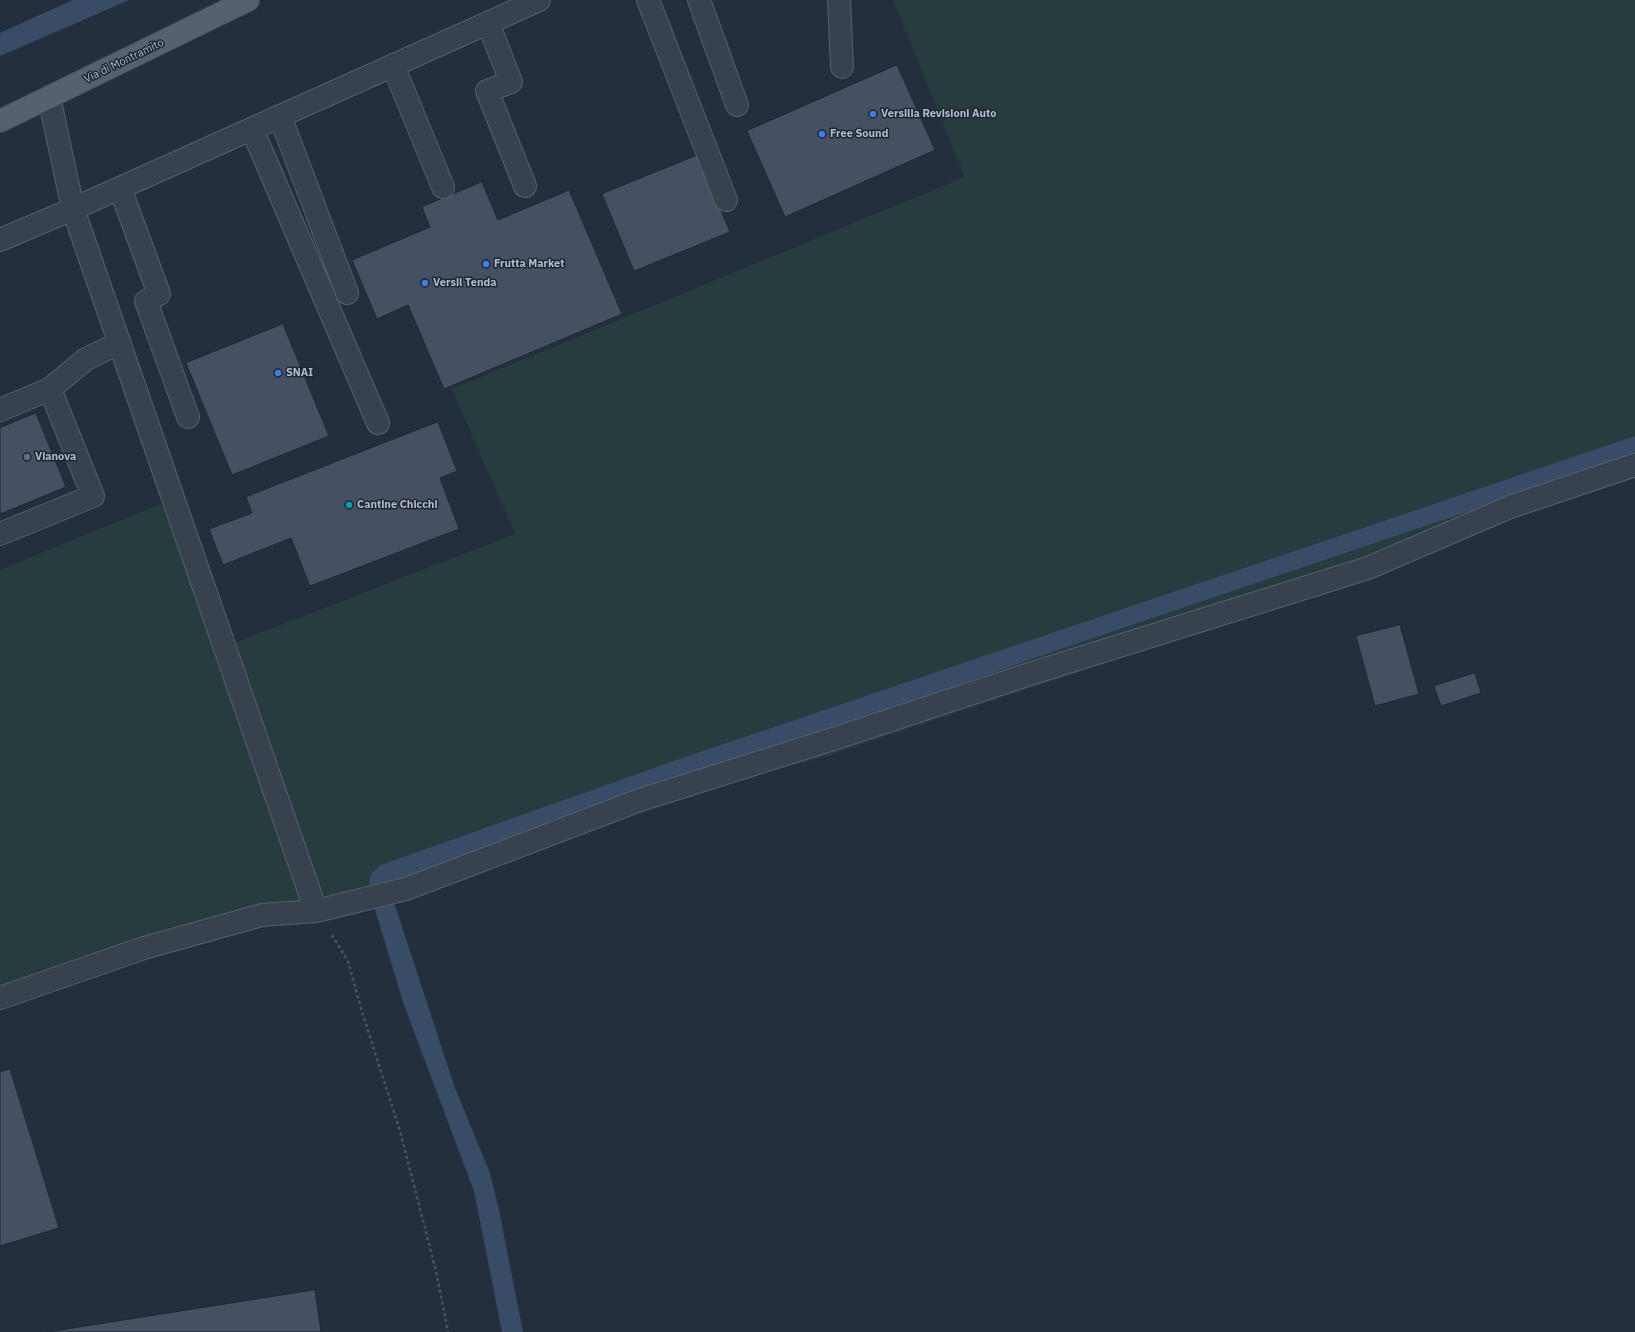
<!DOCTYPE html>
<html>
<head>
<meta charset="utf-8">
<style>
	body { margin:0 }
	canvas { display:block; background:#242f3e }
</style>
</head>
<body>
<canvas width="1635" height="1332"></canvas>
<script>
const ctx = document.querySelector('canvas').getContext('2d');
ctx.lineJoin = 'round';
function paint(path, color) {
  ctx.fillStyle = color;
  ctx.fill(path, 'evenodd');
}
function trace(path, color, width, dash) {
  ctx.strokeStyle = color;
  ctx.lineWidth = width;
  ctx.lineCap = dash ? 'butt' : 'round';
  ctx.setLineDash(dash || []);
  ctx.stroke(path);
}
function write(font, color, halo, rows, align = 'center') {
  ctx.font = font + ' "IBM Plex Sans",sans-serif';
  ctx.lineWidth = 3;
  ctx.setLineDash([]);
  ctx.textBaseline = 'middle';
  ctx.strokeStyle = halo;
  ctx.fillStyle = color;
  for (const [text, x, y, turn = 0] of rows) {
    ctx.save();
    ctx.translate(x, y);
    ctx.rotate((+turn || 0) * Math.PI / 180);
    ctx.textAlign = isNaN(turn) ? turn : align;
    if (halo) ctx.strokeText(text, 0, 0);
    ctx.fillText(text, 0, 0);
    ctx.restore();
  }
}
paint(new Path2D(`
	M893,0H1635V467L1274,606L831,755L641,805L416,894L262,915L0,999V570L175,498L227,646L515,534L452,389L965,177Z`), '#263c3f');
paint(new Path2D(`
	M73,0H129L0,56V33Z
	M1635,436V453L1523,493L1049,653L389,887L455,1088L490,1173L499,1210L523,1332H502L474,1191L404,1005L369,890L370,875L381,865L688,756Z`), '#394c67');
const building = new Path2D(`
	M897,65L935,150L785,217L747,131Z
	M698,155L730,232L634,271L602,194Z
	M482,182L498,220L569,190L622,314L444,389L408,305L377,319L352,260L430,227L422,207Z
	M283,324L329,436L232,475L186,363Z
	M36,413L66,487L0,514V428Z
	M438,422L457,471L440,478L459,529L310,586L291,538L223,565L209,529L252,513L246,497Z
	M1400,625L1419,694L1375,706L1356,636Z
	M1475,673L1481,693L1441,706L1434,686Z
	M10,1069L59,1228L0,1246V1072Z
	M315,1290L321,1332H48Z`);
paint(building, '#455162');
trace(building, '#1f2835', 1);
const minor = new Path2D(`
	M648,0L726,200
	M699,0L737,105
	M839,0L842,67
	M488,23L511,82L487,91L525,186
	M393,65L443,187
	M49,97L73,209L316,911
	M280,116L347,293
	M252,129L378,423
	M120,188L159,294L146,301L188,417
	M0,240L73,209L539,0
	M0,410L50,389L86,359L119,343
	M0,534L93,496L50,389
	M0,998L144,948L262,915L316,911L406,889L640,800L833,739L1036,672L1368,568L1510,507L1635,465`);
const major = new Path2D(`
	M0,121L248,0`);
trace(minor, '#565f6c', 24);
trace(major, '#414a57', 24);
trace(new Path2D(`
	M332,935L348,961L362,1012L400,1131L436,1271L448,1332`), '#44595c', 2.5, [3, 3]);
trace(minor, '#38414e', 22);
trace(major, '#56606e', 22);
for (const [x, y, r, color] of [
	[873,114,4,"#3f7fe0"],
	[822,134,4,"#3f7fe0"],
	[486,264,4,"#3f7fe0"],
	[425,283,4,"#3f7fe0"],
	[278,373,4,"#3f7fe0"],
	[27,457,4,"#5c6f8a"],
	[349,505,4,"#0f9aa8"]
]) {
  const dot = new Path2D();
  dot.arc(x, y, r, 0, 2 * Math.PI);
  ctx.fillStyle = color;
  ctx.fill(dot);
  trace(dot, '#1d2633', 1.5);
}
write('11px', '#b4bcc9', '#1d2633', [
	["Via di Montramito",124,61,-26]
]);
write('bold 11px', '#b4bcc9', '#1d2633', [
	["Versilia Revisioni Auto",881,114],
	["Free Sound",830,134],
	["Frutta Market",494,264],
	["Versil Tenda",433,283],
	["SNAI",286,373],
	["Vianova",35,457],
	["Cantine Chicchi",357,505]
], 'left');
</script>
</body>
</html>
